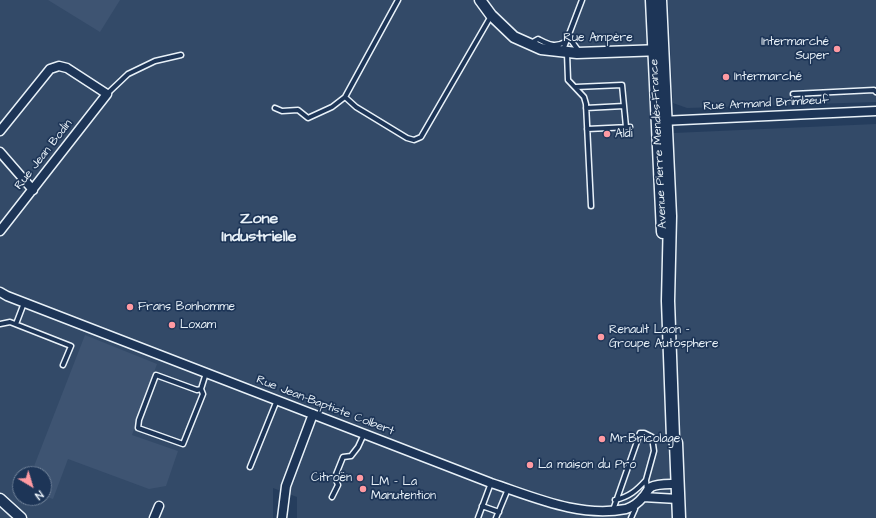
<!DOCTYPE html>
<html>
<head>
<meta charset="utf-8">
<style>
	body { margin:0 }
	#map { position:relative; width:876px; height:518px; overflow:hidden; background:#253d5d; font-family:"Architects Daughter",sans-serif }
	canvas { display:block }
	.north { position:absolute; left:12px; top:466px; width:40px; height:40px; box-sizing:border-box; background:#1d3557; border:1px solid #6e8097; border-radius:50%; rotate:142deg; font-size:11px; font-weight:700; line-height:16px; text-align:center; color:#e8f1f8 }
	.north::after { content:''; display:block; margin:auto; width:14px; height:18px; background:#ff9aa2; clip-path:polygon(50% 0,100% 100%,50% 72%,0 100%) }
</style>
</head>
<body>
<div id="map">
<canvas width="876" height="518"></canvas>
<div class="north">N</div>
</div>
<script>
const ctx = document.querySelector('canvas').getContext('2d');
ctx.lineJoin = 'round';
function paint(path, color) {
  ctx.fillStyle = color;
  ctx.fill(path, 'evenodd');
}
function trace(path, color, width, dash) {
  ctx.strokeStyle = color;
  ctx.lineWidth = width;
  ctx.lineCap = dash ? 'butt' : 'round';
  ctx.setLineDash(dash || []);
  ctx.stroke(path);
}
function write(font, color, halo, rows, align = 'center') {
  ctx.font = font + ' "Architects Daughter",sans-serif';
  ctx.lineWidth = 3.5;
  ctx.setLineDash([]);
  ctx.textBaseline = 'middle';
  ctx.strokeStyle = halo;
  ctx.fillStyle = color;
  for (const [text, x, y, turn = 0] of rows) {
    ctx.save();
    ctx.translate(x, y);
    ctx.rotate((+turn || 0) * Math.PI / 180);
    ctx.textAlign = isNaN(turn) ? turn : align;
    if (halo) ctx.strokeText(text, 0, 0);
    ctx.fillText(text, 0, 0);
    ctx.restore();
  }
}
paint(new Path2D(`
	M0,0H645L651,134L876,124V518H297V497L273,488V518H0ZM20,474H44V498H20Z
	M668,0H876V102L687,108L673,103Z`), '#334a68');
paint(new Path2D(`
	M48,0H120L100,32Z
	M85,335L157,364L132,435L178,451L166,486L149,489L68,459L53,499L44,496V474H31Z`), '#3e5472');
const service = new Path2D(`
	M568,36L578,50
	M531,43L538,39C548,44 554,48 565,42
	M563,50L582,0
	M567,53L568,80L584,97L586,104L591,206
	M576,87L622,85L626,127
	M107,94L128,74L155,61L181,55
	M793,94L874,90L876,92
	M345,97L356,107L407,138L414,140L421,137L491,16
	M275,108L282,111L298,110L308,118L332,107L345,97L398,0
	M586,108L624,106
	M587,129L630,127
	M0,324L10,322L71,346L63,365
	M16,324L24,303
	M201,389L197,390L156,375L139,420L138,428L183,444L203,394L201,389L206,373
	M250,467L277,400
	M332,497L338,485L335,477L343,457L351,456L358,447L364,434
	M615,500C629,497 637,490 646,480L647,490
	M482,506L499,512
	M613,510L640,433H644L652,437L654,451L646,480
	M478,518L491,483
	M496,518L508,489
	M631,518L635,509L634,506`);
const minor = new Path2D(`
	M661,121L876,111
	M0,131L50,69L59,66L67,68L107,94L0,231
	M0,152L33,190
	M0,292L7,296L491,483C534,497 579,518 626,509C632,507 639,502 643,497C646,494 647,490 651,487C658,483 669,484 678,484
	M643,497L678,499
	M154,518L159,506
	M282,518L286,486L313,414`);
const tertiary = new Path2D(`
	M480,0L491,15L514,37L541,49L577,53L662,50
	M0,499L21,518`);
const secondary = new Path2D(`
	M652,0L663,232
	M660,0L670,216L668,301L673,438L676,443L679,518`);
trace(service, '#e8f1f8', 7);
trace(minor, '#e8f1f8', 11);
trace(tertiary, '#e8f1f8', 13);
trace(secondary, '#e8f1f8', 15);
trace(service, '#1d3557', 4);
trace(minor, '#1d3557', 8);
trace(tertiary, '#1d3557', 10);
trace(secondary, '#1d3557', 12);
for (const [x, y, r, color] of [
	[837,49,4,"#ff9aa2"],
	[726,77,4,"#ff9aa2"],
	[607,134,4,"#ff9aa2"],
	[130,307,4,"#ff9aa2"],
	[172,325,4,"#ff9aa2"],
	[601,337,4,"#ff9aa2"],
	[602,439,4,"#ff9aa2"],
	[530,465,4,"#ff9aa2"],
	[360,478,4,"#ff9aa2"],
	[363,489,4,"#ff9aa2"]
]) {
  const dot = new Path2D();
  dot.arc(x, y, r, 0, 2 * Math.PI);
  ctx.fillStyle = color;
  ctx.fill(dot);
  trace(dot, '#1d3557', 1.5);
}
write('12px', '#e8f1f8', '#1d3557', [
	["Rue Ampère",598,38],
	["Rue Armand Brimbeuf",766,104,-3],
	["Avenue Pierre Mendés-France",659,144,-93],
	["Rue Jean Bodin",44,155,-52],
	["Rue Jean-Baptiste Colbert",325,406,21]
]);
write('12px', '#e8f1f8', '#1d3557', [
	["Intermarché",829,42,"right"],
	["Super",829,56,"right"],
	["Intermarché",734,77],
	["Aldi",615,134],
	["Frans Bonhomme",138,307],
	["Loxam",180,325],
	["Renault Laon -",609,330],
	["Groupe Autosphere",609,344],
	["Mr.Bricolage",610,439],
	["La maison du Pro",538,465],
	["Citroën",352,478,"right"],
	["LM - La",371,482],
	["Manutention",371,496]
], 'left');
write('bold 16px', '#e8f1f8', '#1d3557', [
	["Zone",259,220],
	["Industrielle",259,238]
]);
</script>
</body>
</html>
